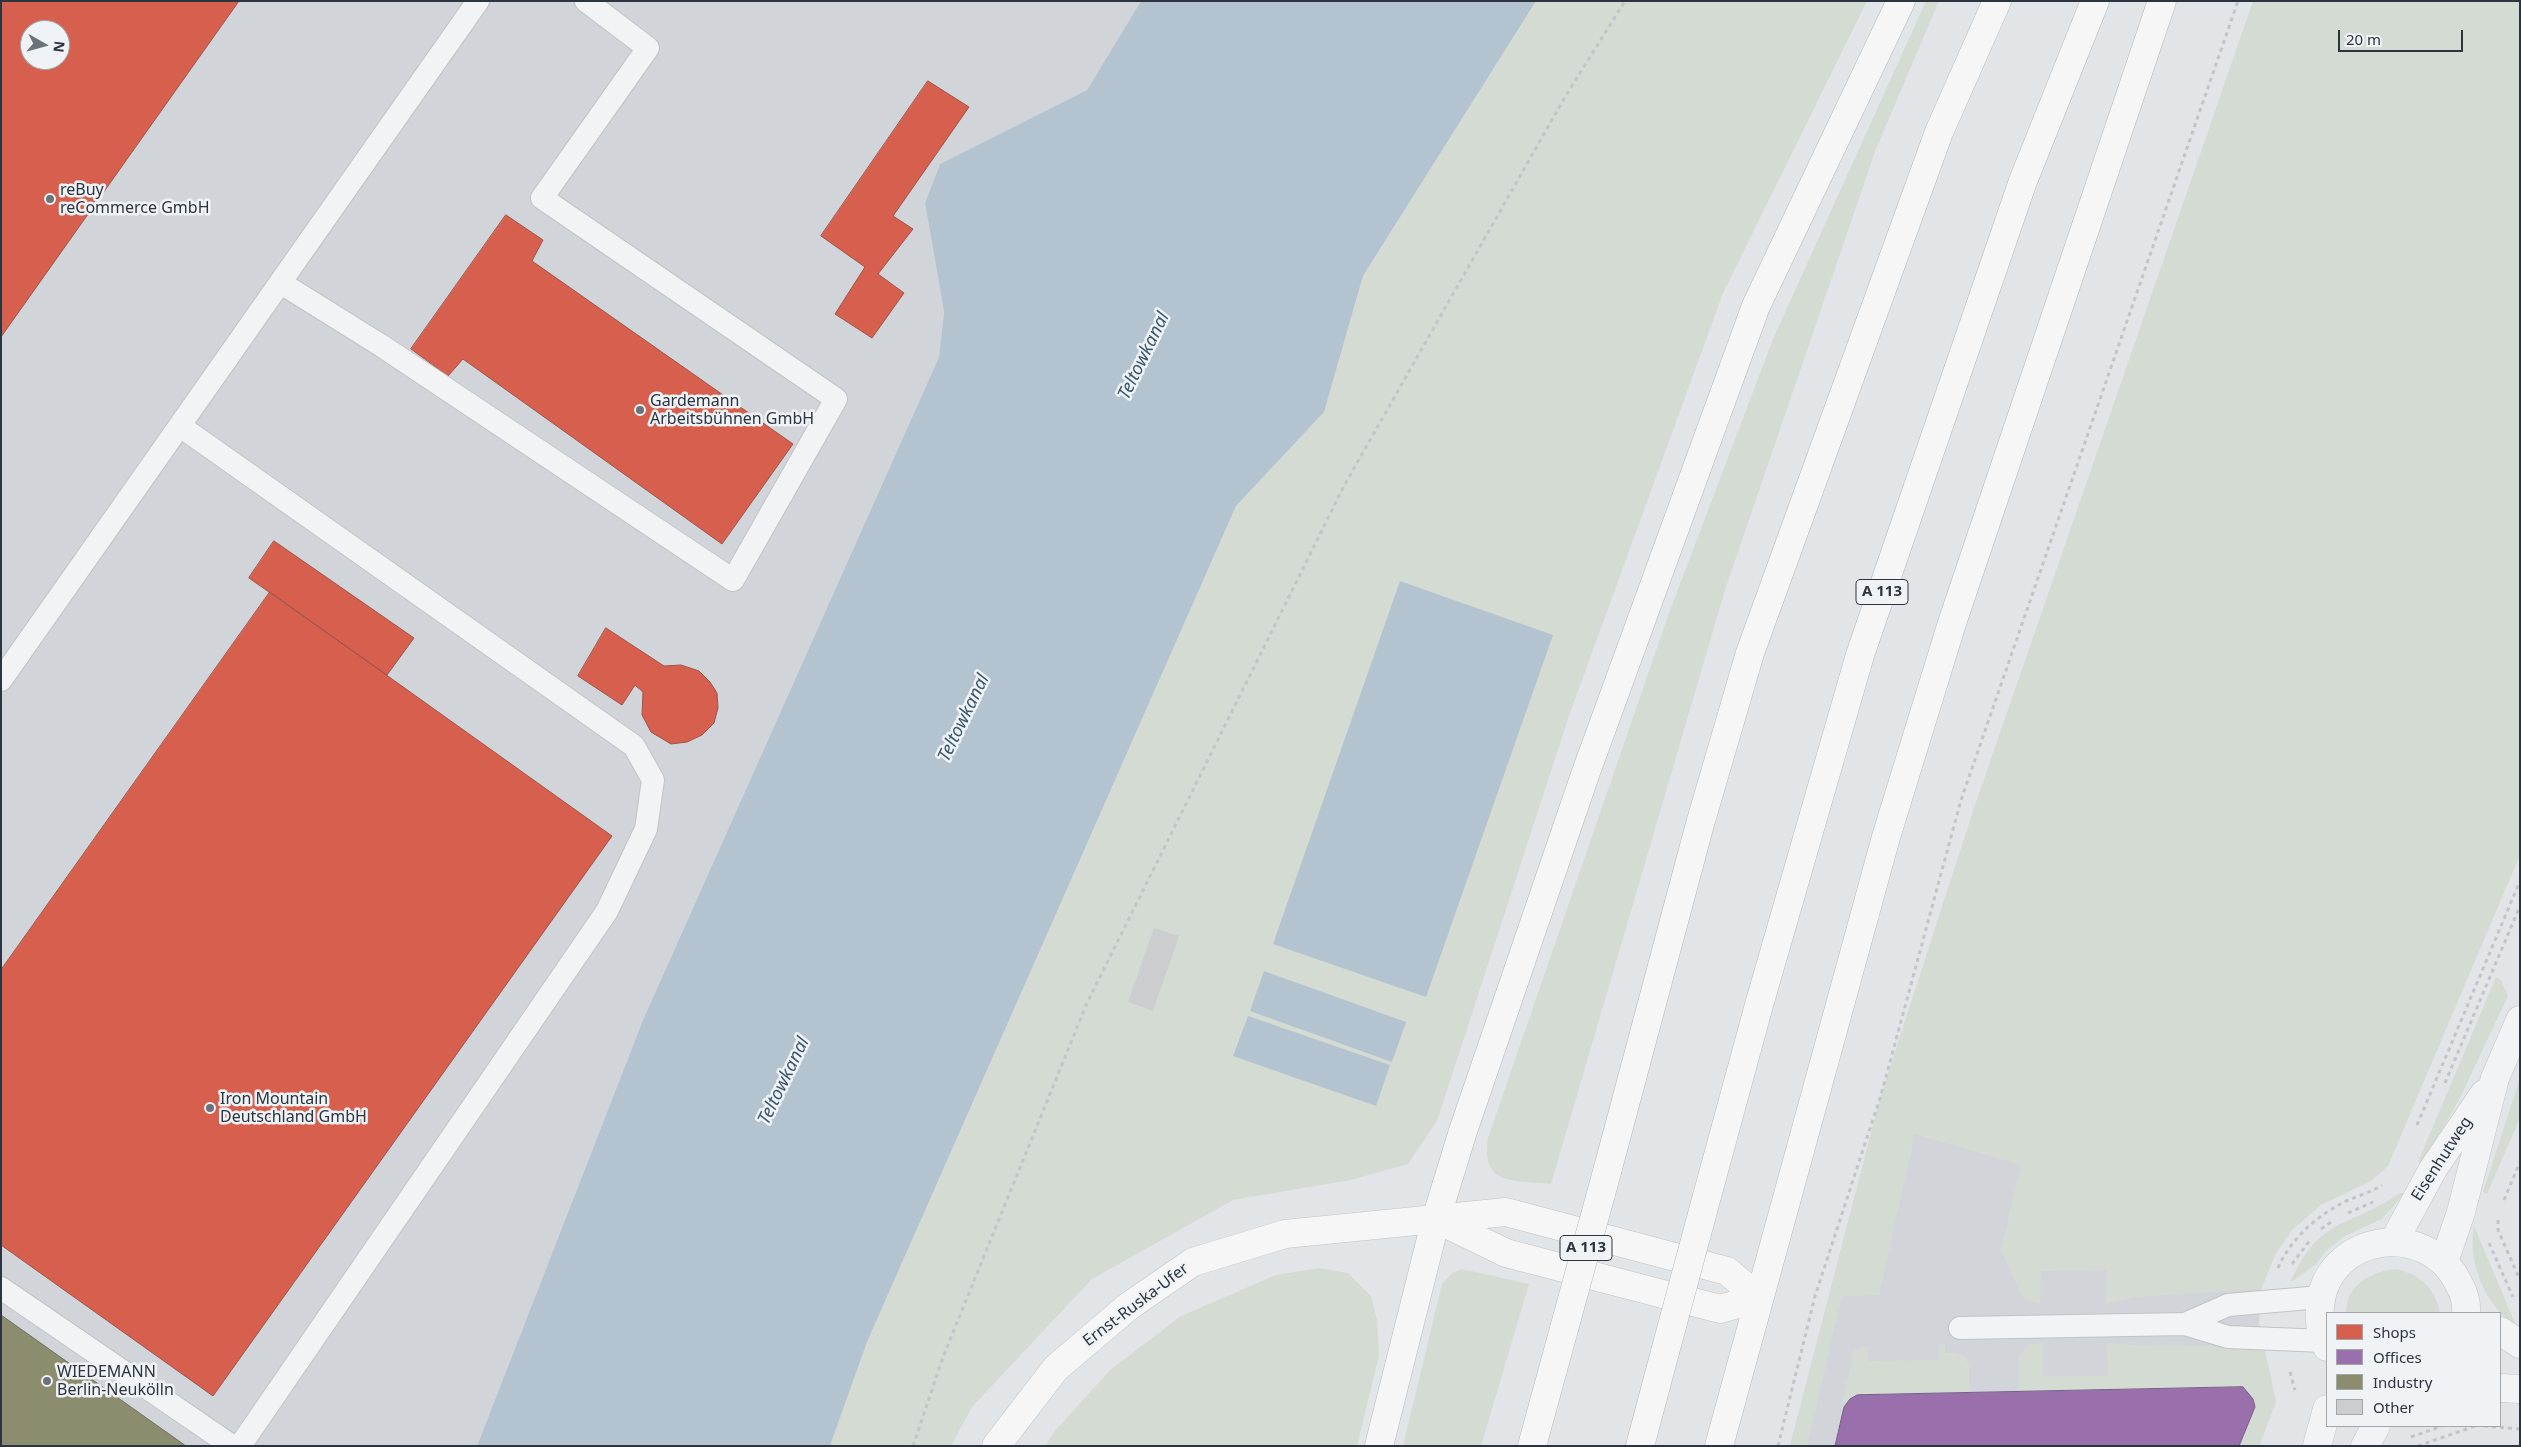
<!DOCTYPE html>
<html>
<head>
<meta charset="utf-8">
<style>
	body { margin:0 }
	#map { position:relative; width:2521px; height:1447px; overflow:hidden; background:#e2e5e7; font-family:"Noto Sans",sans-serif }
	canvas { display:block }
	.frame { position:absolute; inset:0; border:2px solid #2b343f; pointer-events:none }
	.legend { position:absolute; left:2326px; top:1312px; width:175px; height:115px; box-sizing:border-box; background:#f0f3f6; border:1px solid #a1a7ad; margin:0; padding:6px 9px; list-style:none; font-size:15px; color:#2b343f }
	.legend li { display:flex; align-items:center; gap:10px; height:25px }
	.legend b { width:25px; border:1px solid #a1a7ad }
	.north { position:absolute; left:20px; top:20px; width:50px; height:50px; box-sizing:border-box; background:#f0f3f6; border:1px solid #a1a7ad; border-radius:50%; rotate:97deg; font-size:14px; font-weight:700; line-height:20px; text-align:center; color:#2b343f }
	.north::after { content:''; display:block; margin:auto; width:18px; height:22px; background:#6b727a; clip-path:polygon(50% 0,100% 100%,50% 72%,0 100%) }
	.scale { position:absolute; left:2338px; top:30px; width:125px; height:22px; box-sizing:border-box; border:2px solid #2b343f; border-top:0; padding-left:6px; font-size:15px; line-height:18px; white-space:nowrap; color:#2b343f; -webkit-text-stroke:4px #f0f3f6; paint-order:stroke }
</style>
</head>
<body>
<div id="map">
<canvas width="2521" height="1447"></canvas>
<div class="frame"></div>
<ul class="legend">
<li><b style="height:14px;background:#d6604d"></b>Shops</li>
<li><b style="height:14px;background:#9970ab"></b>Offices</li>
<li><b style="height:14px;background:#8c8c6e"></b>Industry</li>
<li><b style="height:14px;background:#cbcdcf"></b>Other</li>
</ul>
<div class="north">N</div>
<div class="scale">20 m</div>
</div>
<script>
const ctx = document.querySelector('canvas').getContext('2d');
ctx.lineJoin = 'round';
function paint(path, color) {
  ctx.fillStyle = color;
  ctx.fill(path, 'evenodd');
}
function trace(path, color, width, dash) {
  ctx.strokeStyle = color;
  ctx.lineWidth = width;
  ctx.lineCap = dash ? 'butt' : 'round';
  ctx.setLineDash(dash || []);
  ctx.stroke(path);
}
function write(font, color, halo, rows, align = 'center') {
  ctx.font = font + ' "Noto Sans",sans-serif';
  ctx.lineWidth = 5;
  ctx.setLineDash([]);
  ctx.textBaseline = 'middle';
  ctx.strokeStyle = halo;
  ctx.fillStyle = color;
  for (const [text, x, y, turn = 0] of rows) {
    ctx.save();
    ctx.translate(x, y);
    ctx.rotate((+turn || 0) * Math.PI / 180);
    ctx.textAlign = isNaN(turn) ? turn : align;
    if (halo) ctx.strokeText(text, 0, 0);
    ctx.fillText(text, 0, 0);
    ctx.restore();
  }
}
paint(new Path2D(`
	M1,1H1141L1087,90L940,164L925,203L944,312L939,357L643,1020L477,1446H1ZM30,30H60V60H30Z
	M1881,1095L2275,1255L2261,1289L2259,1324L2276,1402L2259,1446H1790Z`), '#d1d5da');
paint(new Path2D(`
	M1536,1H1867L1723,293L1569,716L1437,1121L1408,1164L1351,1180L1233,1200L1092,1279L972,1407L951,1446H830L867,1342L1236,506L1324,412L1363,276Z
	M1926,1H1939L1876,149L1725,590L1551,1184C1516,1180 1480,1187 1488,1138L1669,613L1773,339Z
	M2253,1H2520V855L2388,1166L2371,1181L2321,1205L2292,1230L2275,1255L2261,1289L2134,1297L2106,1304V1270L2041,1271L2040,1304L2031,1302L2022,1296L2001,1250L2021,1165L1915,1134L1879,1295L1842,1296L1807,1446H1790L1881,1095L1974,808Z
	M2496,977L2501,980L2508,996L2460,1098L2422,1164L2418,1162Z
	M2520,1078V1118L2487,1194L2483,1192Z
	M2400,1193H2405L2382,1219L2345,1236L2325,1252L2315,1265L2290,1283C2320,1215 2348,1229 2400,1193Z
	M2474,1226L2517,1328C2486,1305 2467,1265 2474,1226Z
	M1319,1268L1348,1273L1371,1296L1377,1320L1379,1356L1357,1446H1045L1055,1431L1110,1370L1181,1316L1276,1275Z
	M1462,1269L1529,1284L1481,1446H1403L1442,1284L1452,1273Z
	M2397,1269C2422,1276 2435,1288 2440,1313H2346C2346,1284 2372,1271 2397,1269Z
	M2043,1343V1376H2108L2107,1343C2160,1349 2213,1342 2265,1351L2276,1402L2259,1446H2239C2248,1423 2264,1407 2243,1387L2018,1391L2019,1355L2029,1345Z
	M1939,1344H1945V1353H1956L1965,1357L1969,1365V1392L1857,1395L1850,1399L1844,1410L1841,1409L1854,1351L1861,1347H1868V1361L1938,1360Z`), '#d4dbd3');
paint(new Path2D(`
	M1141,1H1536L1363,276L1324,412L1236,506L867,1342L830,1446H477L643,1020L939,357L944,312L925,203L940,164L1087,90Z
	M1400,581L1553,635L1426,997L1273,944Z
	M1264,971L1406,1022L1392,1062L1250,1011Z
	M1248,1016L1390,1065L1376,1106L1233,1056Z`), '#b3c3cf');
const shops = new Path2D(`
	M1,1H239L1,337ZM30,30H60V60H30Z
	M928,81L969,107L893,216L913,229L878,274L904,293L872,338L835,314L865,267L821,236Z
	M506,215L543,240L532,261L793,444L722,544L463,359L448,376L411,349Z
	M274,541L414,638L387,675L249,578Z
	M270,592L612,836L213,1396L1,1245V970Z
	M606,628L664,666L681,665L699,671L710,682L717,693L718,708L714,723L702,735L687,742L671,744L651,732L642,715L643,692L635,685L622,705L578,676Z`);
paint(shops, '#d6604d');
trace(shops, '#a35349', 1);
const offices = new Path2D(`
	M2243,1387L2253,1399L2255,1407L2239,1446H1835L1844,1407L1850,1399L1857,1395Z`);
paint(offices, '#9970ab');
trace(offices, '#785e8b', 1);
const industry = new Path2D(`
	M1,1315L186,1446H1Z`);
paint(industry, '#8c8c6e');
trace(industry, '#6f7260', 1);
paint(new Path2D(`
	M1154,928L1179,936L1153,1011L1128,1002Z`), '#cbcdcf');
const service = new Path2D(`
	M281,283L382,346L733,580L836,399L542,198L648,48L586,1
	M180,426L634,746L653,780L646,829L607,911L240,1446
	M1,680L478,1
	M1,1288L232,1446
	M2185,1324L2228,1305L2321,1297
	M1960,1328L2185,1324L2228,1337L2324,1341`);
const minor = new Path2D(`
	M2500,1331L2520,1344
	M2500,1388L2520,1389`);
const tertiary = new Path2D(`
	M2394,1241L2433,1169L2484,1094
	M2444,1262L2461,1212L2495,1078L2520,1020
	M2327,1347C2320,1335 2319,1320 2320,1306C2327,1233 2428,1219 2459,1284C2464,1293 2467,1303 2466,1313
	M2317,1446L2327,1409
	M2365,1446L2376,1426`);
const primary = new Path2D(`
	M1436,1219L1506,1253L1720,1309L1759,1298
	M996,1446L1056,1368L1129,1306L1193,1262L1285,1234L1506,1212L1727,1271L1759,1298`);
const motorway = new Path2D(`
	M1608,1168L1700,824L1750,653L1939,132L1997,1
	M1707,1196L1759,1005L1860,655L2023,181L2095,1
	M1379,1446L1436,1219L1463,1131L1586,772L1756,306L1901,1
	M1532,1446L1564,1329
	M1640,1446L1665,1352
	M1719,1446L1886,837L1952,623L2162,1`);
trace(service, '#c1c3c5', 24);
trace(minor, '#c1c3c5', 29);
trace(tertiary, '#c1c3c5', 29);
trace(primary, '#bfc2c4', 29);
trace(motorway, '#b5b8bc', 29);
trace(new Path2D(`
	M2445,1083L2520,906
	M2417,1125L2520,881
	M2504,1200L2520,1162
	M2348,1213L2373,1202
	M2498,1220V1230L2520,1280
	M2321,1229L2334,1220
	M2489,1243L2513,1297
	M2292,1264L2311,1239
	M2278,1268C2291,1238 2318,1215 2346,1201C2358,1196 2371,1192 2382,1185
	M2290,1372L2295,1390
	M2484,1426L2520,1429
	M2411,1437L2442,1426
	M913,1446L943,1357L1087,1003L1345,484L1565,97L1625,1
	M1778,1446L1815,1296L1881,1095L1961,800L2238,1
	M2418,1446L2475,1426`), '#c2c5c7', 3, [4, 4]);
trace(service, '#f1f3f4', 22);
trace(minor, '#f1f3f4', 28);
trace(tertiary, '#f1f3f4', 28);
trace(primary, '#f6f6f6', 28);
trace(motorway, '#f6f6f6', 28);
const motorwayBridge = new Path2D(`
	M1564,1329L1608,1168
	M1665,1352L1707,1196`);
trace(motorwayBridge, '#b5b8bc', 29, []);
trace(motorwayBridge, '#f6f6f6', 28);
for (const [x, y, r, color] of [
	[50,199,5,"#6b727a"],
	[640,410,5,"#6b727a"],
	[210,1108,5,"#6b727a"],
	[47,1381,5,"#6b727a"]
]) {
  const dot = new Path2D();
  dot.arc(x, y, r, 0, 2 * Math.PI);
  ctx.fillStyle = color;
  ctx.fill(dot);
  trace(dot, '#f0f3f6', 2);
}
for (const [x, y, w] of [
	[1882,592,52],
	[1586,1248,52]
]) {
  const box = new Path2D();
  box.roundRect(x - w / 2, y - 12.5, w, 25, 4);
  ctx.fillStyle = '#f0f3f6';
  ctx.fill(box);
  trace(box, '#2b343f', 1);
}
write('bold 15px', '#2b343f', null, [
	["A 113",1882,592],
	["A 113",1586,1248]
]);
write('16px', '#2b343f', '#f0f3f6', [
	["reBuy",60,190],
	["reCommerce GmbH",60,208],
	["Gardemann",650,401],
	["Arbeitsbühnen GmbH",650,419],
	["Iron Mountain",220,1099],
	["Deutschland GmbH",220,1117],
	["WIEDEMANN",57,1372],
	["Berlin-Neukölln",57,1390]
], 'left');
write('16px', '#2b343f', '#f0f3f6', [
	["Eisenhutweg",2442,1159,-57],
	["Ernst-Ruska-Ufer",1136,1305,-37]
]);
write('italic 18px', '#39566f', '#f0f3f6', [
	["Teltowkanal",1144,356,-64],
	["Teltowkanal",964,718,-64],
	["Teltowkanal",784,1081,-64]
]);
</script>
</body>
</html>
